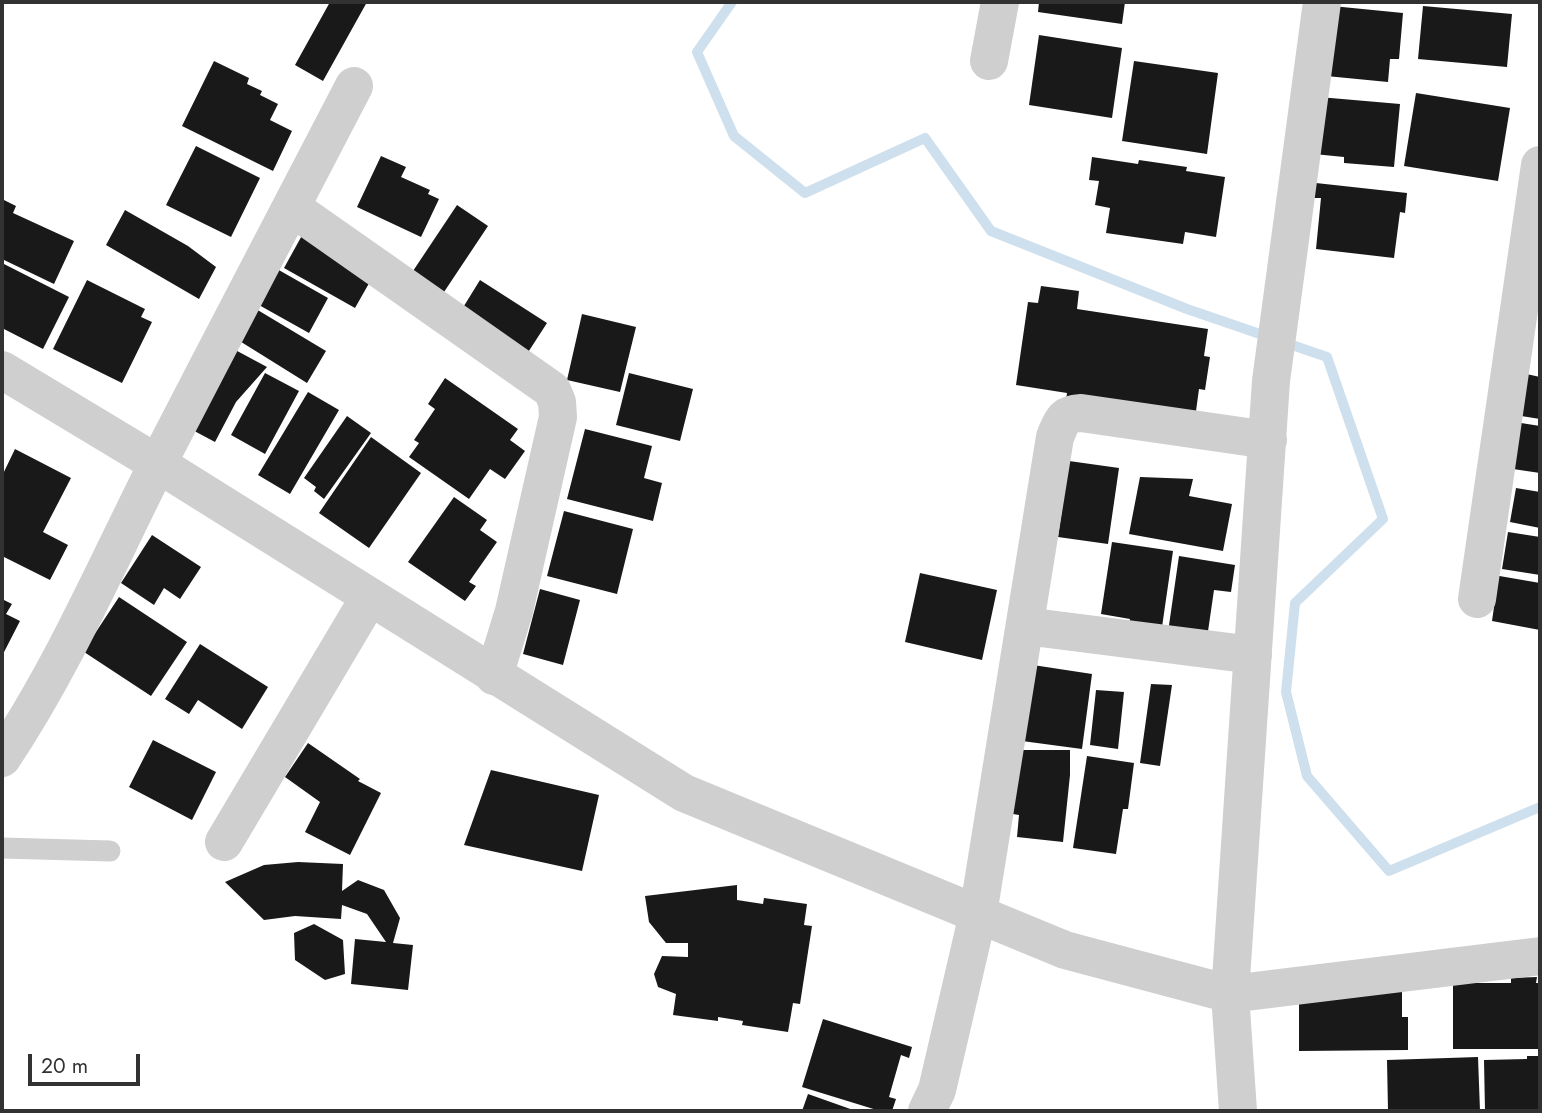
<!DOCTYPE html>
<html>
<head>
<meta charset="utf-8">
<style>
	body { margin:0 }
	#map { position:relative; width:1542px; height:1113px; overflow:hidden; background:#fff; font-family:Jost,sans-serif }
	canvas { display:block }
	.frame { position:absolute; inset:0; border:4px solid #323232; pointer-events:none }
	.scale { position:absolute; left:28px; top:1054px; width:112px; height:32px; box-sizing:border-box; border:4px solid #323232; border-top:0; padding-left:9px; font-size:21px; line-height:24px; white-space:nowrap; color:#323232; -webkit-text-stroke:5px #fff; paint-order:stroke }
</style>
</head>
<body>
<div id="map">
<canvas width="1542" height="1113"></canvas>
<div class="frame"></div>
<div class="scale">20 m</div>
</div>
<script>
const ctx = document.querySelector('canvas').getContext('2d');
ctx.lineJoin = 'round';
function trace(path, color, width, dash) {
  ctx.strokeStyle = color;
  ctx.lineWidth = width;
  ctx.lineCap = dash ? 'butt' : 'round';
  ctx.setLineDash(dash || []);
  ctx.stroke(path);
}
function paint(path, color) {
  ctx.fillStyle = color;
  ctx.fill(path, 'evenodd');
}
trace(new Path2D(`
	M732,2L697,52L734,136L805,193L925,138L991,231L1187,309L1327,357L1383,519L1295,603L1286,692L1307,776L1389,871L1540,807`), '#cee0ed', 10);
paint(new Path2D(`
	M330,2H367L323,81L295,65Z
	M1039,2H1125L1122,24L1038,12Z
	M1322,5L1403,13L1399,59H1390L1388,82L1316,75Z
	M1423,6L1512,14L1507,67L1418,59Z
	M1039,35L1122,48L1112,118L1029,105Z
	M214,61L249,78L247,84L262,91L260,95L278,104L270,120L292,131L273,171L182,126Z
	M1134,61L1218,73L1207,154L1122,141Z
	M1416,93L1510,108L1498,181L1404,166Z
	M1319,97L1400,104L1394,167L1344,163V157L1314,154Z
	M196,146L260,178L231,237L166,205Z
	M381,156L406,167L401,177L430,190L428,194L439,199L421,237L357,207Z
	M1092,157L1138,164L1139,160L1187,167L1186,171L1225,177L1216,237L1185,232L1183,244L1106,233L1110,208L1095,205L1099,181L1089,180Z
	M1316,183L1407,193L1405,213L1400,212L1394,258L1316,249L1321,198H1314Z
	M2,199L16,206L13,213L74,241L54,284L2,259Z
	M457,205L488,226L444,292L413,271Z
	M125,210L188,246L216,267L199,299L106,245Z
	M305,230L376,271L355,308L284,268Z
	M2,263L69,297L43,349L2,328Z
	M270,265L328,298L309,333L250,300Z
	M87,280L145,309L141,317L152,322L122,383L53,349Z
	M480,280L547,323L525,357L459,314Z
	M1041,286L1079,291L1077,309L1208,329L1204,356L1210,357L1205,390L1199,389L1196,411L1066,400L1067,393L1016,385L1028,302L1038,303Z
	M256,309L326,351L307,383L238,340Z
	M582,314L636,327L620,392L567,380Z
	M226,345L267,367L236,402L215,442L183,425Z
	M265,373L299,391L265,454L231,435Z
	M629,373L693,389L680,441L616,425Z
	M1522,373L1540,377V419L1515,415Z
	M445,378L518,429L510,440L525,451L505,479L490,469L469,499L409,457L419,443L414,440L435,409L428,404Z
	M308,392L339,410L290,494L258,475Z
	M347,416L371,433L324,499L314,491L316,487L304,478Z
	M1521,423L1540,426V473L1513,469Z
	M585,429L652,446L644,478L662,483L653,521L567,499Z
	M371,437L421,473L369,548L319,513Z
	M15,449L71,478L43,532L68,545L50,580L2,556V476Z
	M1069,461L1119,468L1108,544L1058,537Z
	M1140,477L1193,479L1189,496L1232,504L1223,551L1129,534Z
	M1516,488L1540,492V528L1510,522Z
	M454,497L487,520L480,530L497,542L469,582L476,586L465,601L408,562Z
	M564,511L633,529L617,594L547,576Z
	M1508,532L1540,537V575L1502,569Z
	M152,535L201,567L180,599L164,588L154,605L121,583Z
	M1112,542L1173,551L1161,634L1128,629L1130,619L1101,614Z
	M1179,556L1235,565L1231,592L1214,590L1206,645L1167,639Z
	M920,573L997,590L982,660L905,642Z
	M1482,573L1540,583V630L1492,621L1494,607L1477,604Z
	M540,589L580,600L563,665L523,654Z
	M119,597L187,642L151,696L78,648L92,638Z
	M2,599L12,604L6,614L20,621L2,656Z
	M200,644L268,687L242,729L198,700L189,714L165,699Z
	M1033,665L1092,674L1082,749L1022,741Z
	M1151,684L1172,685L1160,766L1140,763Z
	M1096,690L1124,692L1118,749L1090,745Z
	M153,740L216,772L192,820L129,787Z
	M308,743L360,779L358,781L381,793L350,855L305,832L320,802L285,777Z
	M1018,750H1070V775L1063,842L1017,837L1019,815L1013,814Z
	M1087,756L1134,763L1128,809H1123L1116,854L1073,848Z
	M491,770L599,795L582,871L464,845Z
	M298,862L343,864L342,891L358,880L384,890L400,918L393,943L413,945L408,990L351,984L355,939L386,942L367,914L342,905L341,919L295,916L264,920L225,882L264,865Z
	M737,885V900L763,904L764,898L807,904L804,925L812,926L800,1004L793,1003L788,1032L742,1025L743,1021L718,1017V1021L673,1015L676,994L658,987L654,974L662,956L688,957V943H666L649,922L645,896Z
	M314,924L343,940L345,974L325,980L295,960L294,933Z
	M1537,977L1536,983H1540V1049H1453V983H1511V978Z
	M1402,991V1017H1408V1050L1299,1051V992Z
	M823,1019L912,1047L909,1058L901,1055L889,1097L896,1099L892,1111H880L802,1087Z
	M1527,1056H1540V1111H1485L1484,1060L1527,1059Z
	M1478,1057L1480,1111H1388L1387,1060Z
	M808,1094L856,1111H802Z`), '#191919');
trace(new Path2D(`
	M2,848L110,851`), '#cfcfcf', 21);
trace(new Path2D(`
	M1322,2L1271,381L1230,994L1540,956
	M989,61L1000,2
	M291,207L552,390L557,402L558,417L514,611L494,676
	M2,370L158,464L684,793L1065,950L1230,994L1238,1111
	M1477,599L1540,165
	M1025,626L1253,655
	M2,758C64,665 108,562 158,463C223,337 289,211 354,86
	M224,842L369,598
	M927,1111L937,1090L978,914L1055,437C1062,421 1062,414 1081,413L1268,440`), '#cfcfcf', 38);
</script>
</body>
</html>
